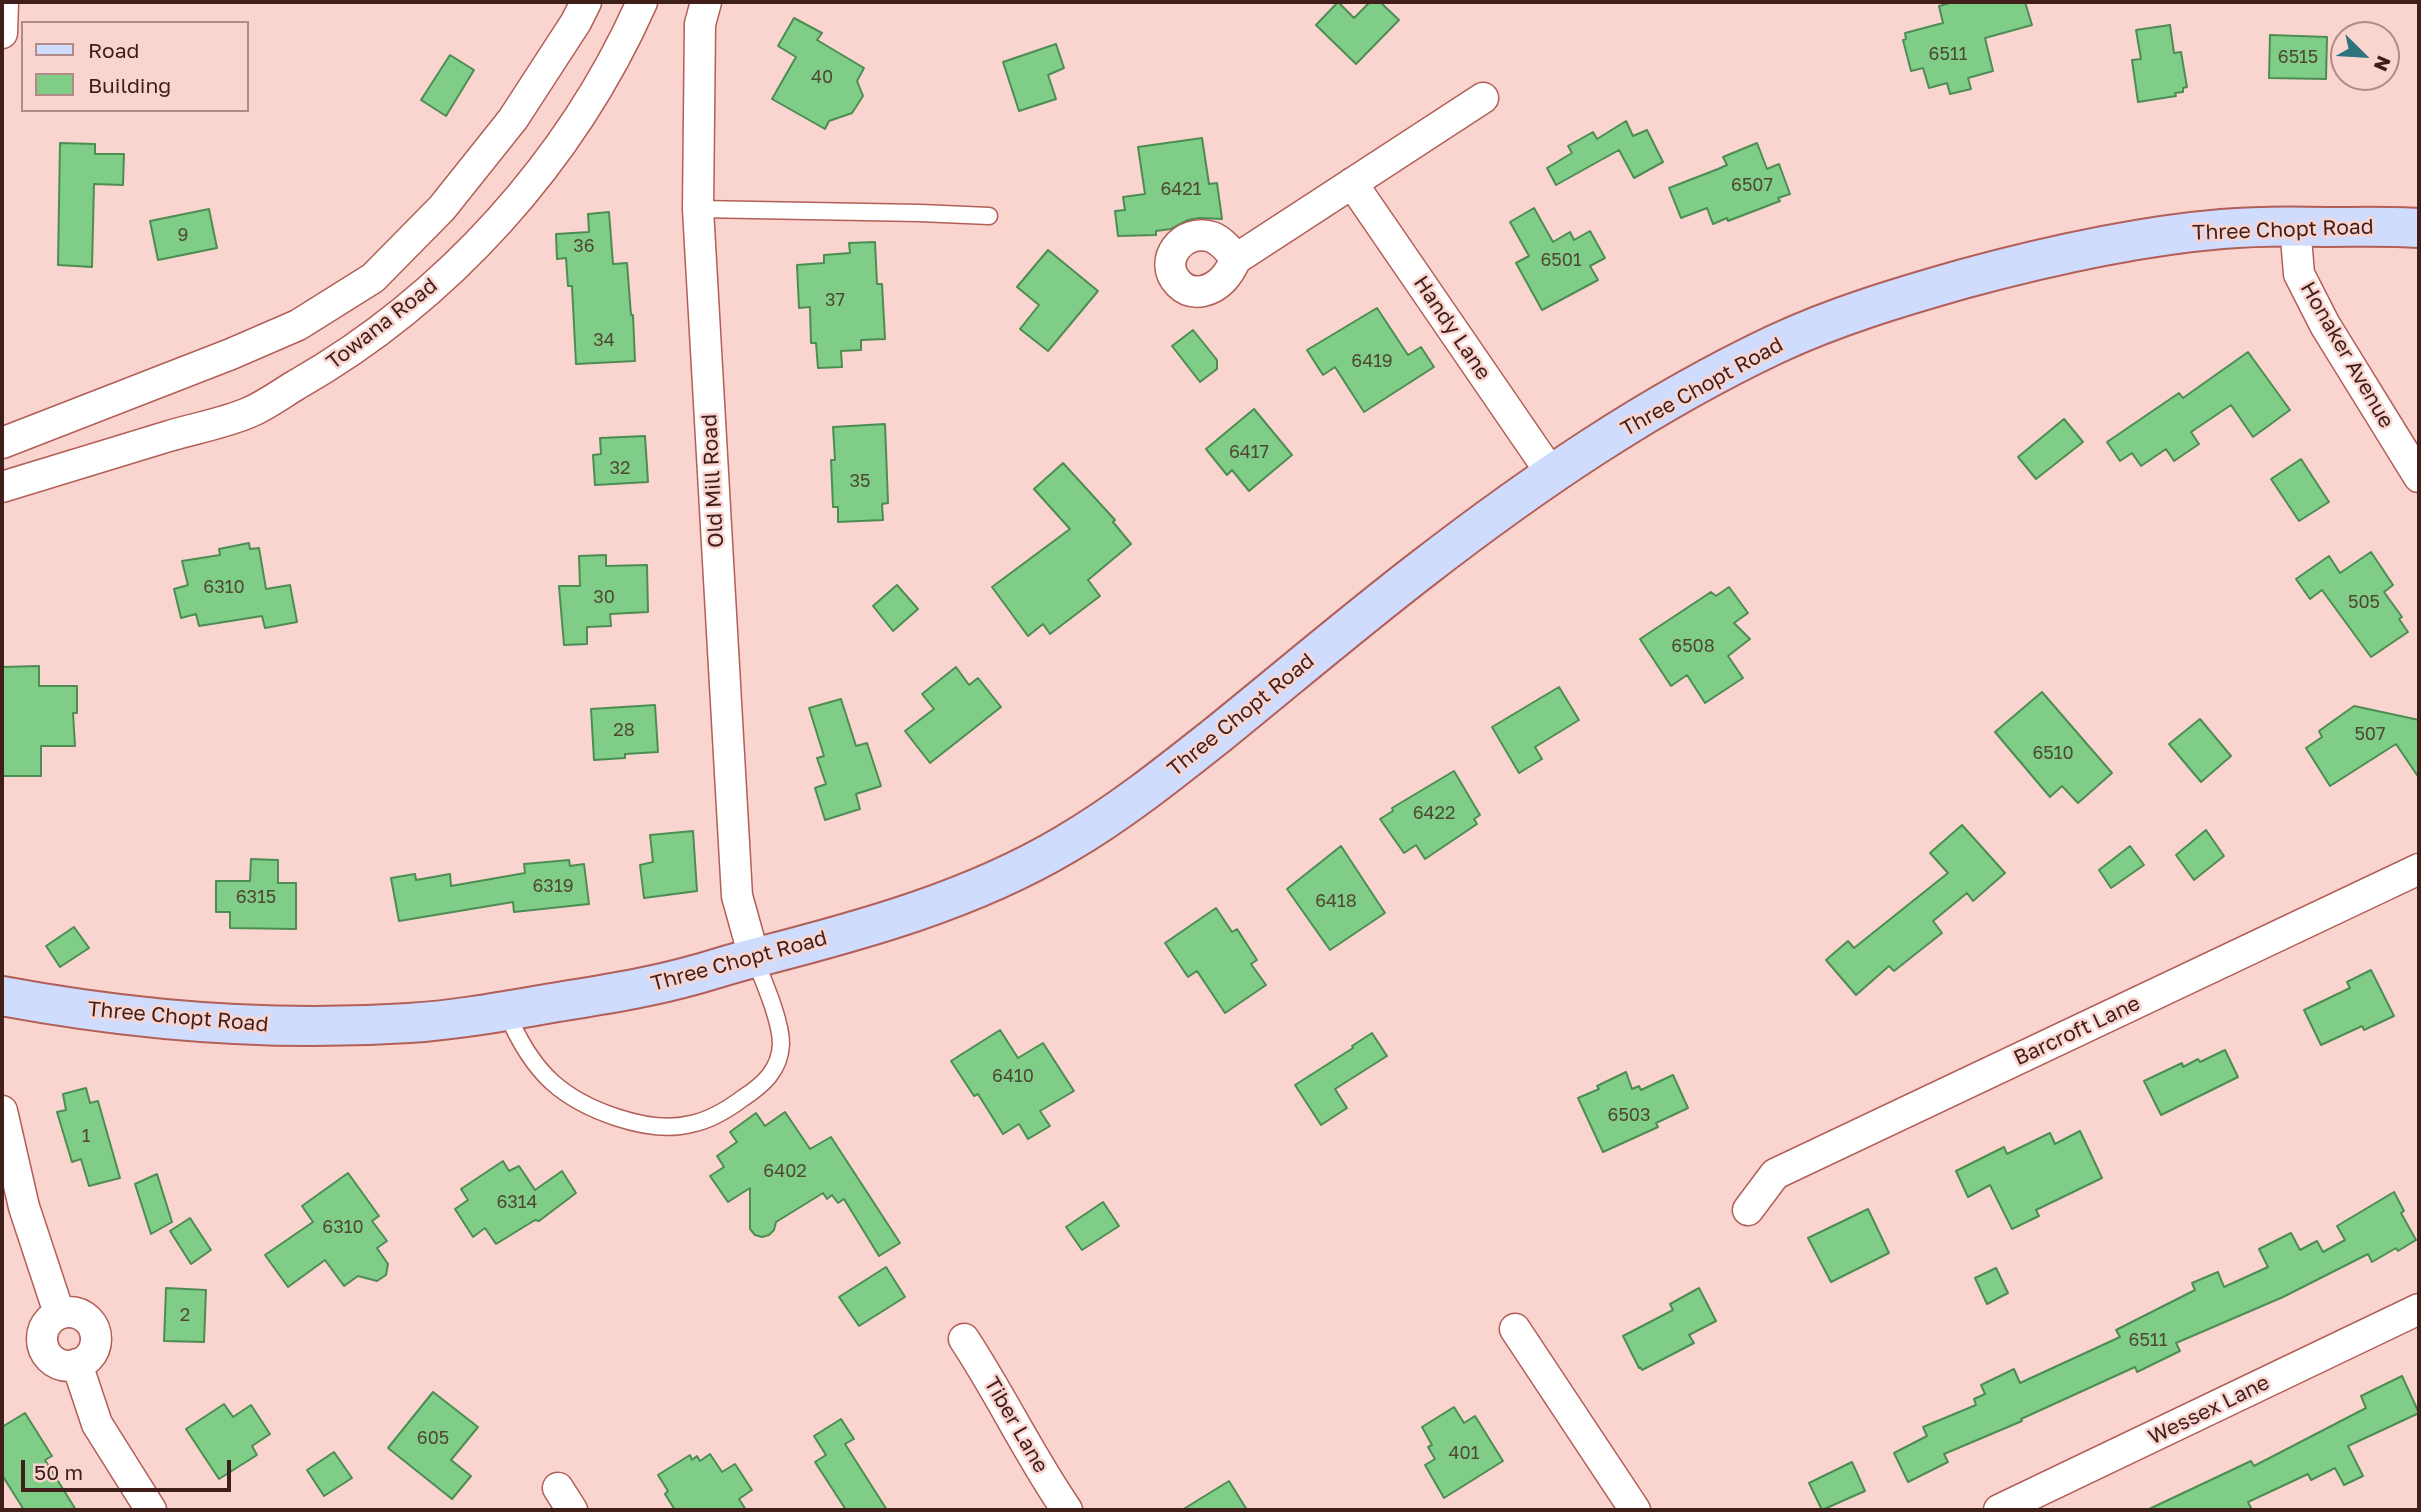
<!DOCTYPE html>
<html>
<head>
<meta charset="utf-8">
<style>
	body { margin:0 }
	#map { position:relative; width:2421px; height:1512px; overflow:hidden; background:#fad4cf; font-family:"Golos Text",sans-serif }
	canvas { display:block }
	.frame { position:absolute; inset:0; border:4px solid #401e1a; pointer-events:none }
	.legend { position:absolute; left:21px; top:21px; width:228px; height:91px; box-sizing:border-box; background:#fad4cf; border:2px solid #b08b87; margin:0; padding:9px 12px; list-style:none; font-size:21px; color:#401e1a }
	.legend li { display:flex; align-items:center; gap:14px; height:35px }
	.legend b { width:35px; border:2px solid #b08b87 }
	.north { position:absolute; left:2330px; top:21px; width:70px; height:70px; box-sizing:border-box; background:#fad4cf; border:2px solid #b08b87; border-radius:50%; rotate:114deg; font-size:19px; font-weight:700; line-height:28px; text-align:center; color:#401e1a }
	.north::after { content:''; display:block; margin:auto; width:24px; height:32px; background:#2c757e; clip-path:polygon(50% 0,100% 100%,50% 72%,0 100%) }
	.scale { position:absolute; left:21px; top:1460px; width:210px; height:32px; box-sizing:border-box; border:4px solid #401e1a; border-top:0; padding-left:9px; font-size:21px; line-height:24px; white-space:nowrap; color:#401e1a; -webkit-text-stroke:5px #fad4cf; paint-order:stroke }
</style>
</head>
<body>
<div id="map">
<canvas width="2421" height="1512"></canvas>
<div class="frame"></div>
<ul class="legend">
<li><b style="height:9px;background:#d0dcfe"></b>Road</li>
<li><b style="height:19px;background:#7fcd86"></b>Building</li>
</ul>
<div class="north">N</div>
<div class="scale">50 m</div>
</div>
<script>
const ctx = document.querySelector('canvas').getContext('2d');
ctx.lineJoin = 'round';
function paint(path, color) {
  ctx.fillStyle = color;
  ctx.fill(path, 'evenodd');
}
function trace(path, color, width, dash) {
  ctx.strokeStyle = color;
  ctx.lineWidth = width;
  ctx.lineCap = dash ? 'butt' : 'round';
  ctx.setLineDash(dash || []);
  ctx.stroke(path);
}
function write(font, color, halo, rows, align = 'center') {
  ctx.font = font + ' "Golos Text",sans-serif';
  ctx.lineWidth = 5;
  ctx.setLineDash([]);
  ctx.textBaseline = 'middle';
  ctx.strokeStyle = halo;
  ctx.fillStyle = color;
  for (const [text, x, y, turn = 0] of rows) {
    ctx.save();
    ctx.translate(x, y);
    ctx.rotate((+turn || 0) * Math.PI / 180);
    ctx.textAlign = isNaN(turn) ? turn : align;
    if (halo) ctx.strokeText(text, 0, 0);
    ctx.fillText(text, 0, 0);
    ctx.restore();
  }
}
const building = new Path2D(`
	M1338,2L1354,18L1370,2H1380L1399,20L1356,64L1316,25Z
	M1954,2H2025L2032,25L1985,38L1993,71L1968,78L1971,89L1950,94L1947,83L1929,88L1923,68L1911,71L1903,40L1906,39L1905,33L1943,23L1939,6Z
	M794,18L822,33L817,40L864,68L857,81L863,96L852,113L829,121L825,129L772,99L796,57L778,46Z
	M2170,25L2174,53L2181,52L2187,87L2183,88V92L2175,93L2176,96L2138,102L2132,60L2141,59L2136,30Z
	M2270,35L2327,37L2326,79L2269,78Z
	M1056,44L1064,68L1048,75L1056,99L1019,111L1003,62Z
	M450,55L474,70L446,116L421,100Z
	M1626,121L1633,136L1647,130L1663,162L1634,178L1619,150L1556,185L1547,168L1572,153L1568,146L1593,132L1597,139Z
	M1202,138L1209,184L1217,183L1222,219L1199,218L1188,220L1171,229L1156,231V235L1118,236L1115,211L1125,210L1123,197L1145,194L1138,147Z
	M60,143L95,144V154H124L123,185L94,184L92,267L58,265Z
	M1757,143L1767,169L1779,164L1790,194L1778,198L1780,201L1728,221L1727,218L1713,224L1707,208L1681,218L1669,188L1718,169L1727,165L1723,157Z
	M1534,208L1553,242L1570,232L1574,240L1590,231L1605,258L1590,266L1598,280L1542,310L1516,263L1529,256L1510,222Z
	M209,209L217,248L158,260L150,221Z
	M609,212L613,264L627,263L631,315H633L635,361L576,364L572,286H568L566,258L557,259L556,234L589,232L588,214Z
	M875,242L877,284H882L885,339L861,340V350L841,351L842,367L818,368L816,343H811L810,307L799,308L797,265L824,263V255L850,253L849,243Z
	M1048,250L1098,291L1048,351L1020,329L1039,305L1017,287Z
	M1377,308L1408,355L1421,347L1434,367L1364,412L1335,367L1323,375L1307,350Z
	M1193,330L1217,360V369L1200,382L1172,346Z
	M2248,352L2290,410L2253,437L2231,405L2191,432L2199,444L2174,461L2166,449L2141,466L2132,453L2120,461L2107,442L2179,393L2183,398Z
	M1254,409L1292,455L1249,491L1232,470L1227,475L1206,449Z
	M2064,419L2083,442L2036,479L2018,457Z
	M885,424L888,503L882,504L883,520L838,522V507H833L831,460H835L833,427Z
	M645,436L648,482L595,485L593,455L601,454L600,438Z
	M2301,459L2329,502L2299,521L2271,479Z
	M1063,463L1115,520L1113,522L1131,544L1088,580L1100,596L1050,634L1043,624L1028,636L992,587L1070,529L1034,489Z
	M249,543L250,549L259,548L266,589L290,585L297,622L265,628L262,616L199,626L196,614L181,618L174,589L188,585L182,561L220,555L219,549Z
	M2371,552L2393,585L2384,592L2402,617L2399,619L2408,632L2371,657L2322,590L2310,599L2296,579L2329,556L2340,573Z
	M606,555V566L647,565L648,612L610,614L611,626L587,627V644L564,645L559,586H580L579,556Z
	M897,585L918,609L893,631L873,606Z
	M1729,587L1748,613L1734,623L1750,639L1728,656L1743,678L1705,703L1687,675L1671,686L1640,639L1711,592L1716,596Z
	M39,666V686H77V713H73L75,746H41V776H2V667Z
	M956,667L969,685L978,678L1001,707L930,763L905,731L934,709L922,694Z
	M1559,687L1579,720L1535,747L1542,759L1519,773L1492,727Z
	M2042,692L2112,773L2078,803L2062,786L2050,797L1995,732Z
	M841,699L856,746L867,743L881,786L856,794L860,809L825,820L815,788L826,784L817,758L824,756L809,708Z
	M655,705L658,752L625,754V758L594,760L591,709Z
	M2354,706L2419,720V778L2396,744L2330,786L2306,748L2322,737L2319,731Z
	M2200,719L2231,756L2201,782L2169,744Z
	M1454,771L1480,815L1474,819L1477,824L1425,859L1416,845L1404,853L1380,819L1393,811L1392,808Z
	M1962,825L2005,873L1973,901L1967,893L1933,921L1942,933L1894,971L1889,966L1856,995L1826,960L1848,941L1854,948L1948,873L1930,853Z
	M2206,830L2224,856L2194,880L2176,855Z
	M693,831L697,891L644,898L640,865L653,862L650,835Z
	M1341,846L1385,913L1330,950L1287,889Z
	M2130,846L2144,865L2111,888L2099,870Z
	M251,859L278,860V883H296V929L230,928V912H216V881H250Z
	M569,860L570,866L584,864L589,904L514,912L513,902L399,921L391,878L415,874L416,880L450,874L451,886L525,873L524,864Z
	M1216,908L1232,932L1237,929L1257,960L1251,964L1266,985L1225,1013L1197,971L1188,977L1165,943Z
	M74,927L89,948L60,967L46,946Z
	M2371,970L2394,1016L2364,1030L2362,1026L2321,1045L2304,1010L2350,988L2347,982Z
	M1000,1030L1018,1058L1043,1043L1074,1091L1040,1111L1050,1126L1028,1139L1019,1124L1003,1134L978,1094L974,1096L951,1061Z
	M1372,1033L1387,1056L1335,1089L1347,1108L1321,1125L1295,1085L1353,1048L1352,1046Z
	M2225,1050L2238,1077L2161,1115L2144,1081L2182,1063L2183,1067L2198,1059L2200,1062Z
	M1626,1072L1632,1089L1639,1086L1641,1090L1673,1075L1688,1108L1656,1123L1658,1127L1603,1152L1578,1098L1599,1089L1597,1086Z
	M86,1088L90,1103L98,1101L120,1178L89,1186L81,1159L72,1162L57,1112L66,1110L63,1094Z
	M785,1112L810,1149L831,1137L900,1243L879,1256L844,1199L838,1203L832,1195L827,1199L823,1193L776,1222L774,1230L769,1235L762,1237L755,1235L750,1229V1188L728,1202L710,1176L724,1167L717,1156L737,1142L730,1132L756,1113L765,1126Z
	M2080,1131L2102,1178L2036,1210L2039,1216L2012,1229L1990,1185L1968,1197L1956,1171L2004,1147L2007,1154L2050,1133L2055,1144Z
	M503,1161L509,1171L519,1166L535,1190L562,1171L576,1193L539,1221L535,1220L496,1244L485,1228L473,1237L455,1209L468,1200L461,1189Z
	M348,1173L379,1216L372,1221L387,1241L377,1248L388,1264L386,1275L377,1281L358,1276L344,1286L325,1260L288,1287L265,1255L313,1222L302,1206Z
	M157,1174L172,1222L151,1234L135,1184Z
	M2394,1192L2404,1211L2401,1213L2416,1240L2398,1251L2396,1248L2372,1262L2368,1254L2283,1297L2176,1343L2180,1351L2137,1372L2135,1367L2021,1419L2022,1421L1944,1454L1948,1462L1908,1482L1894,1453L1927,1436L1923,1427L1976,1405L1974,1399L1985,1394L1981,1385L2014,1369L2020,1383L2120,1337L2116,1330L2195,1290L2192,1283L2218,1272L2224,1287L2268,1267L2259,1249L2291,1233L2300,1250L2317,1241L2323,1252L2345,1240L2337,1226Z
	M1103,1202L1119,1226L1082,1250L1066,1227Z
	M1868,1209L1889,1253L1831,1282L1808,1238Z
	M190,1218L211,1250L191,1264L170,1231Z
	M886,1267L905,1297L859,1326L839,1297Z
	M1996,1268L2008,1293L1987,1304L1975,1278Z
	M166,1288L206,1290L204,1342L164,1341Z
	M1699,1288L1716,1321L1689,1335L1694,1343L1642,1370L1640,1367L1639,1368L1623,1336L1673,1310L1670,1304Z
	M2402,1376L2419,1413L2348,1446L2363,1476L2344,1485L2335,1468L2311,1480L2308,1474L2248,1502L2252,1510H2147L2251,1461L2254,1466L2366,1408L2361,1396Z
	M433,1392L478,1427L451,1460L471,1476L452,1499L388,1448Z
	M224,1404L233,1417L251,1405L270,1434L252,1446L257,1455L219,1479L186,1429Z
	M1454,1407L1464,1423L1475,1416L1503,1461L1444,1498L1425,1465L1435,1459L1428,1447L1432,1445L1422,1427Z
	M25,1413L52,1456L45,1460L76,1510H24L2,1475V1427Z
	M841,1419L854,1439L845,1444L887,1510H846L815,1462L826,1455L814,1436Z
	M334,1452L352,1478L324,1496L307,1470Z
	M710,1454L722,1472L735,1464L752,1490L739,1499L746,1510H675L665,1494L668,1491L658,1475L690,1455L692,1460L697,1456L700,1461Z
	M1852,1462L1865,1491L1822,1510L1809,1483Z
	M1229,1481L1247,1510H1182Z`);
paint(building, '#7fcd86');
trace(building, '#4d8d54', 2);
const service = new Path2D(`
	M698,209L920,213L989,216
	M506,1011C517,1037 531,1063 552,1082C583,1110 649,1135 691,1124C711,1120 727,1110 743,1098C763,1085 780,1070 781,1044C781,1020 763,980 754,957`);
const minor = new Path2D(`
	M706,2L700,24L698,209L737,896L754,957
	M2,33L3,2
	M1352,183L1551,473
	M2295,226L2299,274L2325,325L2419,477
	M1236,259C1229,274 1220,287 1203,291C1193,293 1185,290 1179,284C1156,261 1183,227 1212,237C1222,241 1229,250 1236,259L1483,98
	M2,443L231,354L298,325L373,278L442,208L513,119L576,22L586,2
	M2,487C58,470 113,453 169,436C196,428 225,423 250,412C266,405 281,394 296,385C447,299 572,160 642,2
	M2,1111L24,1207L59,1313
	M1748,1210L1775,1174L2419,869
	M42 1339a27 27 0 1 1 54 0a27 27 0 1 1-54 0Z
	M1515,1329L1635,1510
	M964,1339C1001,1395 1029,1455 1067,1510
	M77,1364L97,1424L151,1510
	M558,1488L572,1510
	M1999,1510L2419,1309`);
const secondary = new Path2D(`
	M2,996C136,1021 272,1032 409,1023C457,1020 505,1011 552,1003C600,995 648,988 694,975C716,969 736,962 758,957C863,930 972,900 1066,844C1119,813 1168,774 1216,736C1284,681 1351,624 1421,570C1532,484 1649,404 1776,344C1836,316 1900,297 1963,279C2044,257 2138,236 2222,229C2256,226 2292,226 2327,227C2358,227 2389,226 2419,228`);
trace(service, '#b25f57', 19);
trace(minor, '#b25f57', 33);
trace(secondary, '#b25f57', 42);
trace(service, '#fff', 16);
trace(minor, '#fff', 30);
trace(secondary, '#d0dcfe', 38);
write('18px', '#504a35', null, [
	["6511",1948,54],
	["6515",2298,57],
	["40",822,77],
	["6507",1752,185],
	["6421",1181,189],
	["9",183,235],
	["36",584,246],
	["6501",1561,260],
	["37",835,300],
	["34",604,340],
	["6419",1372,361],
	["6417",1249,452],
	["32",620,468],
	["35",860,481],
	["6310",224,587],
	["30",604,597],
	["505",2364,602],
	["6508",1693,646],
	["28",624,730],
	["507",2370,734],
	["6510",2053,753],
	["6422",1434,813],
	["6319",553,886],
	["6315",256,897],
	["6418",1336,901],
	["6410",1013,1076],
	["6503",1629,1115],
	["1",86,1136],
	["6402",785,1171],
	["6314",517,1202],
	["6310",343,1227],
	["2",185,1315],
	["6511",2148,1340],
	["605",433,1438],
	["401",1464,1453]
]);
write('21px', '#401e1a', '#fad4cf', [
	["Three Chopt Road",2283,230,-2],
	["Towana Road",382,324,-38],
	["Handy Lane",1452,328,56],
	["Honaker Avenue",2347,355,60],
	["Three Chopt Road",1702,387,-29],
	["Old Mill Road",713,481,-93],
	["Three Chopt Road",1241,715,-39],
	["Three Chopt Road",739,961,-15],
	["Three Chopt Road",178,1017,5],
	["Barcroft Lane",2077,1031,-25],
	["Wessex Lane",2209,1410,-26],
	["Tiber Lane",1016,1425,60]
]);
</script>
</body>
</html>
